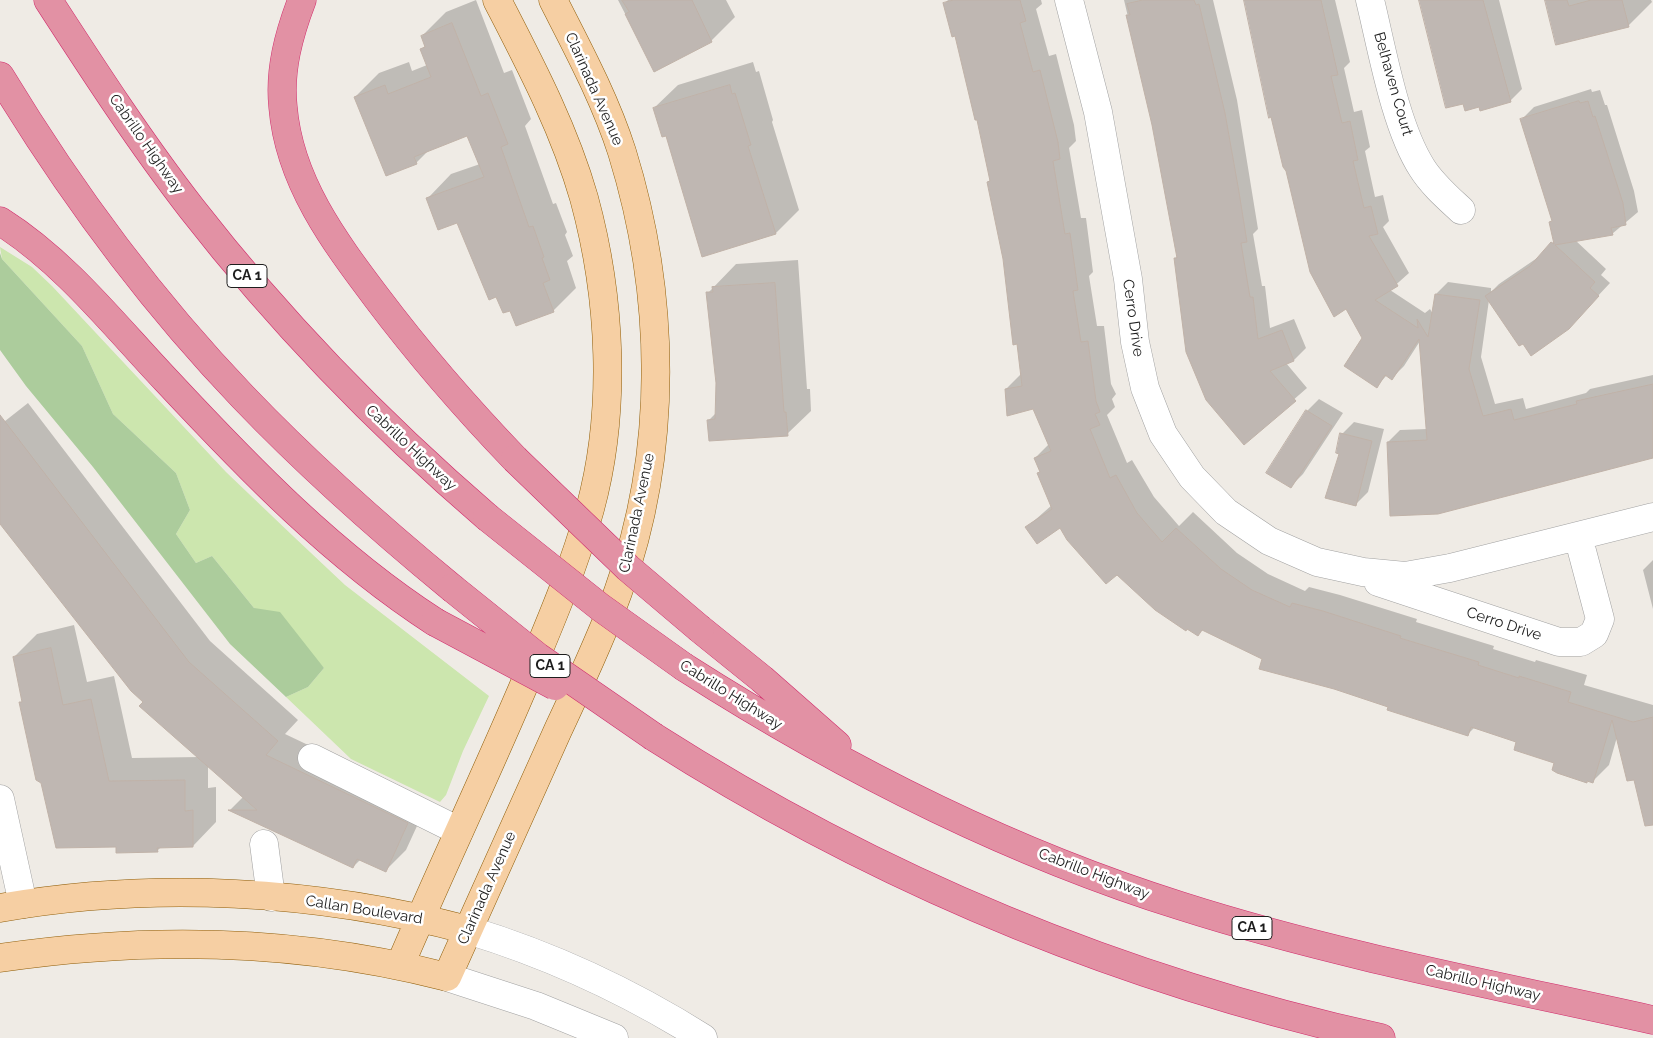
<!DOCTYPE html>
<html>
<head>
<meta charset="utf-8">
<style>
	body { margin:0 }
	canvas { display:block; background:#efebe5 }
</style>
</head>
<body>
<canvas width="1653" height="1038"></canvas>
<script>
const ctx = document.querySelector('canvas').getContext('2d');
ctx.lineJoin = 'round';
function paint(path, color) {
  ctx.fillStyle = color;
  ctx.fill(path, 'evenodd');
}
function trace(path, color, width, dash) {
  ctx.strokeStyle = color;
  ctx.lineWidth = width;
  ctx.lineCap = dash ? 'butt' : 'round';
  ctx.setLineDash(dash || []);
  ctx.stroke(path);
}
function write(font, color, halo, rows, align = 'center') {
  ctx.font = font + ' Raleway,sans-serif';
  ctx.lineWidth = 5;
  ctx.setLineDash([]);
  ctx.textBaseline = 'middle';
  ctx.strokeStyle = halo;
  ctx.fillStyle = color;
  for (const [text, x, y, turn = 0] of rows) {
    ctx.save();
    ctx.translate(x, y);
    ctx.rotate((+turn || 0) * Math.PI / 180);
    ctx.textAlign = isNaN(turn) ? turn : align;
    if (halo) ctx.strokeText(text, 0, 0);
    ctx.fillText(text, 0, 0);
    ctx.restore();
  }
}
paint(new Path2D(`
	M0,247L32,267L52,286L226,472L293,536L345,585L489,696L463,751L446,795L440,802L351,759L286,697L308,687L324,668L254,608L212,556L196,563L176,534L190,510L176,473L113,414L82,346L2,259Z`), '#cce6ae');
paint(new Path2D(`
	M0,253L2,259L82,346L113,414L176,473L190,510L176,534L196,563L212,556L254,608L280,612L324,668L308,687L286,697L230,644L93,467L26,386L0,350Z`), '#accc9c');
paint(new Path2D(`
	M476,0L504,73L512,70L531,119L525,126L553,204L556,203L567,232L565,235L573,256L567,261L576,288L553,311L511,309L497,295L458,221L428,198L451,174L480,164L468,134L430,149L416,163L355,97L379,73L409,62L412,71L427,65L421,50L426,45L422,36L446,12Z
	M618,0H726L735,17L711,41L654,70Z
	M948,0H1041L1042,4L1036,9L1049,56L1056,54L1074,125L1076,141L1069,148L1081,218H1086L1093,272L1089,276L1097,326H1104L1111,384L1116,394L1112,399L1115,407L1107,415L1127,463L1132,460L1154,497L1179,526L1193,512L1237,553L1268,574L1305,591L1309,587L1340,595L1417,619L1416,622L1494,646L1493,649L1535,662L1536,660L1587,675L1584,685L1653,705V789L1635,778L1617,737L1609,765L1593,781L1518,741L1475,727L1467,735L1263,659L1204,629L1198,634L1117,573L1061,526L1027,527L1052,505L1035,458L1049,444L1034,408L1006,389L1022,373L1004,259L988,182L991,179L978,118L956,35L944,4Z
	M1124,0H1213L1237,100L1258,229L1253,234L1262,286H1265L1270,328L1294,319L1306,348L1294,360L1286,363L1307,388L1244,443L1175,258L1178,256L1148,102Z
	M1244,0H1335L1350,62L1344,68L1354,112L1362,110L1370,147L1365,151L1375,197L1383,195L1389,221L1383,227L1409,273L1390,290L1425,313L1430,309L1433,314L1436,294L1448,282L1491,288V292L1499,284L1540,256L1554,241L1553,220L1522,119L1534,107L1591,89L1592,92L1600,90L1605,105H1607L1634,191L1638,212L1612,234L1575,240L1606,269L1601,275L1610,283L1568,328L1489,300L1481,357L1495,404L1523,398L1526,409L1586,393L1590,389L1653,375V457L1388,442L1400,430L1427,429L1420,341L1404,366L1392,378L1387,375L1377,386L1364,338Z
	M1420,0H1499L1522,89L1510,101Z
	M1546,0H1651L1652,2L1628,26Z
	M753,62L756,72L759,71L773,120L772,122L799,210L776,233L703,256L666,135L654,108L678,85Z
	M798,260L807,389H810L811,411L787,434L709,420L717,412V383L708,293L736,264Z
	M1319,399L1343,413L1303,474L1291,486L1268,472L1307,411Z
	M28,403L210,641L298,720L285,734L428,802L406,850L386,870L361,859L353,867L230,810L244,796L208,765V788L216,787V822L193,846H162L157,851L117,845L43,783L20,703L23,700L14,657L37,634L74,625L87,682L114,676L132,758L199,757L145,702L0,520V425Z
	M1354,422L1384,429L1368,492L1356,504L1342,434Z
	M1653,560V609L1643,570Z`), '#0003');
const building = new Path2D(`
	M622,0H692L712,42L654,72L625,14L629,12Z
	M954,0H1020L1026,21L1020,23L1033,72L1040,70L1058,142L1060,159L1053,161L1065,234L1070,233L1078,290L1073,291L1081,342L1088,341L1096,401L1100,412L1095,414L1100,425L1090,429L1110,478L1116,475L1137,513L1162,542L1176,528L1221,569L1252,590L1290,607L1292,603L1323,611L1401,636L1400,638L1479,662L1478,665L1519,678V676L1571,692L1568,702L1633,722L1653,717V825L1645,826L1634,780L1627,781L1612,720L1593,783L1587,781V783L1557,773L1552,770L1554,763L1514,750L1516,742L1471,727L1468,736L1387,710L1388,707L1334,689L1259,669L1262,659L1202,630L1198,636L1187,629L1186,631L1155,610L1117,575L1106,584L1067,540L1060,528L1037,544L1025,527L1052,509L1037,473L1040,472L1034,458L1051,451L1033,409L1007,416L1005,389L1022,386L1017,344L1013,345L1003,259L987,182L990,181L977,120H975L955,36L952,37L943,3Z
	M1143,0H1194L1196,5L1199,4L1225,113L1239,192L1247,242L1241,243L1250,297H1253L1258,339L1282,330L1294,361L1270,371L1296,401L1244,445L1206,400L1186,352L1174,258H1177L1152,125L1126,15H1130L1127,4Z
	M1244,0H1321L1338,75L1331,76L1342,123L1350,121L1358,160L1353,161L1364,208L1371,206L1378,234L1369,236L1398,286L1375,300L1418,328L1417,319L1428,337L1435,294L1480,300L1469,369L1483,416L1511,409L1514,420L1577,404L1576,401L1653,384V458L1438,514L1390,516L1387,442L1427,440L1419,339L1392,380L1385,375L1377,388L1344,366L1362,338L1346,309L1334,317L1310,272L1286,171L1283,167L1271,117L1269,118Z
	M1419,0H1483L1511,102L1480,111L1479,107L1465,111L1463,104L1446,108Z
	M1545,0H1567L1569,6L1591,0H1622L1629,27L1556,45Z
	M452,23L481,96L488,93L508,144L501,147L529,227L533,226L544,257L542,258L550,280L543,283L554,312L516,326L510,311L503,313L496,297L489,300L457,223L438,230L426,198L484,177L467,136L414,157L417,164L386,176L354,97L385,85L388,94L431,77L420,49L425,47L421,36Z
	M730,85L732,94L735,93L751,145L748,146L776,234L702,257L666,136L662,137L653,108Z
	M1579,101L1580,103L1588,101L1593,117L1595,116L1623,203L1626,225L1611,228L1613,235L1555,245L1595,282L1590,288L1599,296L1569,329L1531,356L1523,344L1519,346L1485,296L1530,266L1551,242L1554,244L1549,222L1552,221L1520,119Z
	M775,283L784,412H786L788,436L709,441L707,420L715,419L716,383L706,292H713L712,287Z
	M1306,410L1332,426L1291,488L1266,473Z
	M0,415L189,662L278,741L266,755L408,823L386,872L357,859L353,868L228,810H257L139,706L143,702L131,691L0,524Z
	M1340,433L1372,441L1356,506L1325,498L1339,454L1336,453Z
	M51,648L63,705L91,699L109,781L185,780V811L193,810V847L157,848L158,852L116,853V847L56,848L41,783L36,780L19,702H22L13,657Z`);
paint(building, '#bfb7b2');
trace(building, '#c0b2a8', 1);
const minor = new Path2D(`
	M1069,0L1098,112L1128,279L1135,342L1145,388L1163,434L1192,477L1226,512L1269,541L1317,562L1363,572L1405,576L1450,568L1653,517
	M1370,0C1382,49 1395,126 1422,168C1432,184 1447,197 1461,210
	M1378,582L1559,642H1581L1594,634L1600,619L1578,536
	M312,758L459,831
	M0,799L23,904
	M264,844L271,897
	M468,930C550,955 630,992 703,1038
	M447,977L536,1006L614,1038`);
const major = new Path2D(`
	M0,908C153,881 318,890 468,930
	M0,958C150,936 300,939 447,977C483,895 521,813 558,730C579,685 601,639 618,592C669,451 666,294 622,152C605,99 578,49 553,0
	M400,965C441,869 486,775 527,678C550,623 574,567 590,509C617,410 611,297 584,198C564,128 530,64 497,0`);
const highway = new Path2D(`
	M48,0C94,71 140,142 192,209C280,322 379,424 487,517
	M302,0C289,34 279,70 283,107C289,181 334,241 377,298C420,355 466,408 515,459
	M0,76C69,190 151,301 243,397C309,466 379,528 452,588
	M0,221C65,262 114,325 166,380C249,469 333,556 435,622
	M700,629L762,679L837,745
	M684,667C839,766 1005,851 1181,906C1335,955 1495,985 1653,1020
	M654,737C880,881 1119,980 1381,1038`);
trace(minor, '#a2a2a2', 29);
trace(major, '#905e09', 29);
trace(highway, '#d12e6d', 29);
trace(minor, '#fff', 28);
trace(major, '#f6cfa3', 28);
trace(highway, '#e291a4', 28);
const highwayBridge = new Path2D(`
	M515,459L628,568L700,629
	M487,517L600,607L684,667
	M452,588L538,657L654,737
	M435,622L555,686`);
trace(highwayBridge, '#d12e6d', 29, []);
trace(highwayBridge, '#e291a4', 28);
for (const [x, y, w] of [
	[247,276,40],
	[550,666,40],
	[1252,928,40]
]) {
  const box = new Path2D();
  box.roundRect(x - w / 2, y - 11.5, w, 23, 4);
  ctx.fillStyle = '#fff';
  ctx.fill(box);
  trace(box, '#1e1e1e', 1);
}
write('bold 14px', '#1e1e1e', null, [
	["CA 1",247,276],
	["CA 1",550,666],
	["CA 1",1252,928]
]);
write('15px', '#1e1e1e', '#fff', [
	["Belhaven Court",1393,84,74],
	["Clarinada Avenue",594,89,66],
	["Cabrillo Highway",146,144,55],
	["Cerro Drive",1133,318,82],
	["Cabrillo Highway",411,448,43],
	["Clarinada Avenue",637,513,-78],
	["Cerro Drive",1504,624,18],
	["Cabrillo Highway",731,695,32],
	["Cabrillo Highway",1094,874,21],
	["Clarinada Avenue",487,888,-66],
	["Callan Boulevard",364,910,9],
	["Cabrillo Highway",1483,983,13]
]);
</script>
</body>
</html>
